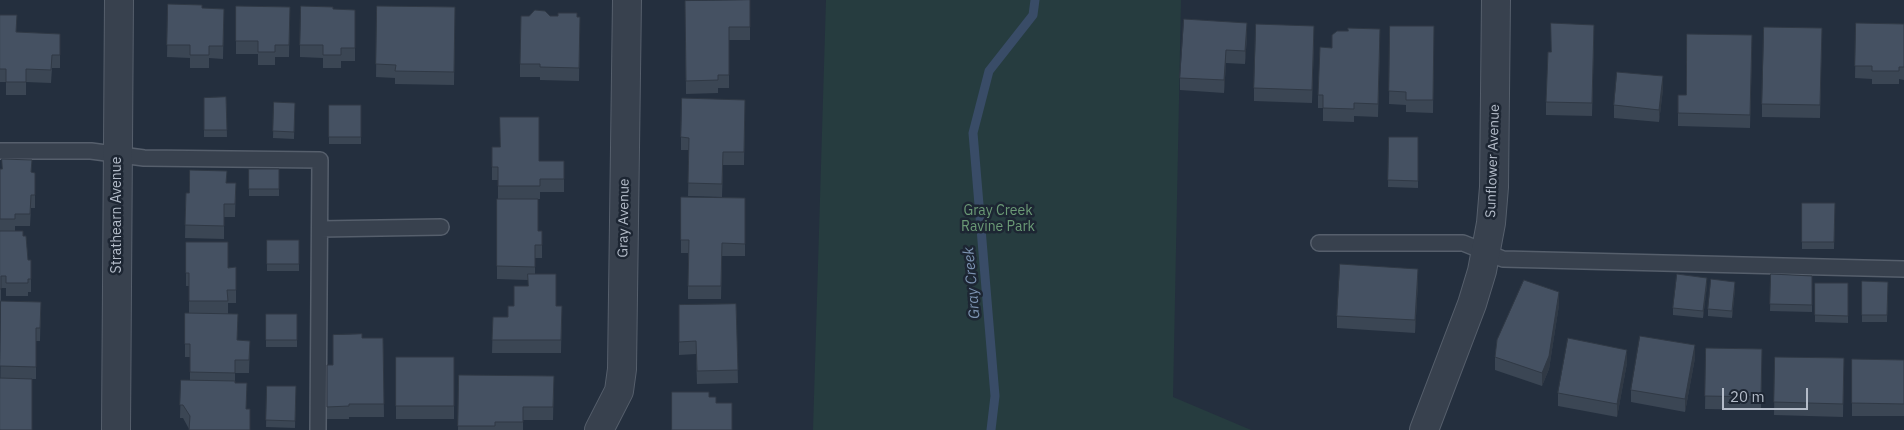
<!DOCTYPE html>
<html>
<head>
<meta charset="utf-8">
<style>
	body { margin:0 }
	#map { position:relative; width:1904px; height:430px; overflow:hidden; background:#242f3e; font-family:"IBM Plex Sans",sans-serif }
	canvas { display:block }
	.scale { position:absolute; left:1722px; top:388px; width:86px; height:22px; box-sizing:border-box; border:2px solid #b4bcc9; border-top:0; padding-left:6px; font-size:15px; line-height:18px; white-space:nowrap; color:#b4bcc9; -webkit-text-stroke:4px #1d2633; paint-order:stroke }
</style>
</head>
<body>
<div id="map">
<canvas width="1904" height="430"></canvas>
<div class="scale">20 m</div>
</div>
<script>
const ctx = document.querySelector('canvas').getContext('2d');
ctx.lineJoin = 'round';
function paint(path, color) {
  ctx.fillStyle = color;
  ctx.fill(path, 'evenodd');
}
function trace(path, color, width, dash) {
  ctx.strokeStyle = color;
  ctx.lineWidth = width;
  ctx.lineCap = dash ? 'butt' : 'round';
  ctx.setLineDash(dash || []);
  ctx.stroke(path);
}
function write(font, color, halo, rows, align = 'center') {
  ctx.font = font + ' "IBM Plex Sans",sans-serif';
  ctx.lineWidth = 5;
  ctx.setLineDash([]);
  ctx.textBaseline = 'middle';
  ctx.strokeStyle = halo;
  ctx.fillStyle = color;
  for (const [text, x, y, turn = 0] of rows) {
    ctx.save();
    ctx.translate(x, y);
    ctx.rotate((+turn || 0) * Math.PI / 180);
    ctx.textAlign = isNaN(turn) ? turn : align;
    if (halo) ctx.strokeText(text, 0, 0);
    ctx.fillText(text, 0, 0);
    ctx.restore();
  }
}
paint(new Path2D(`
	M826,0H1181L1173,397L1251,430H813Z`), '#263c3f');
trace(new Path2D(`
	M991,430L995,396L973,133L989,71L1033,15L1035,0`), '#394c67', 9);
const lane = new Path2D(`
	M0,151H91L144,158L320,160L318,430
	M320,229L441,227
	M1319,243H1463L1503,259L1904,269`);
const street = new Path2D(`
	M116,430L119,0
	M599,430L619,391L622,369L627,0
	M1424,430L1472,304L1482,271L1491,223L1494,187L1496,0`);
trace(lane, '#565f6c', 18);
trace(street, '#565f6c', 30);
trace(lane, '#38414e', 15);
trace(street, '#38414e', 28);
paint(new Path2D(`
	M750,0V40H729V88H718V93L686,94L685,1Z
	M168,4L202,8L224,9L223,59L209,58V68H190V58L167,57Z
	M236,6L290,7L289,57H275V65H258V54H236Z
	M377,6L455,7L454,85L395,84V78L376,77Z
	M333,9L355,10V61H341V68H323V58L300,57V45Z
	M0,15L17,32L60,34V68H52L51,83L26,82V95H6V82H0Z
	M529,16H550L580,17L579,81L540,80V77H520V64Z
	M1856,23L1904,24V80L1899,79V84H1872V79L1855,78Z
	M1390,26H1434L1433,113L1406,112V105L1389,104Z
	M1822,28L1820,118L1762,117V104Z
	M1247,36L1245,64L1226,63L1224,93L1180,90V78Z
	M1594,37L1592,116L1546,115V102L1551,52Z
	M1314,39L1312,103L1254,101V88Z
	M1380,42L1378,117L1354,116V122L1323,121V108H1318V95L1332,48Z
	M1752,48L1750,128L1678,126V95H1686Z
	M1663,89L1659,122L1614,118V105Z
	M226,97L227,137H204V98Z
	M745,100L744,165H723L722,197L688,196L689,150H681V137Z
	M274,102L295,103L294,139L273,138Z
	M329,105H361V144H329Z
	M1389,137H1418V188L1388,187Z
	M492,147L539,161H564V192H540V199H498V180H492Z
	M0,169L35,173V208H31L30,226H15V231L23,236L28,260H31V292H28V296H6V288H1V301L41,302L40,341H36V379H32L0,430L1,302H0Z
	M249,169H279V196H249Z
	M227,183H236L235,217H224V239L185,238L186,193H189Z
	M681,197L745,198V256H722L721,299H688V253H681Z
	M497,199L538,231H542V258H535V274L556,306H562L561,353H492L493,317H508L514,306L528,286V280L497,279Z
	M1802,203H1835L1834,249H1802Z
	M267,240H299V271H267Z
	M186,242L228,268L236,267V303H228V314L237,340L250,341L249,373H235V383L189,429L183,418H180L181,380H190V357H185V313H189V286H186Z
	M1771,274L1812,276V312L1770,311Z
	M1862,281L1888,282L1887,322H1862Z
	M1418,282L1415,333L1337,328V316Z
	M1815,283H1848V323L1815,322Z
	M1707,285L1703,318L1673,315V308Z
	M1735,289L1732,318L1708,316V309Z
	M736,304L738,383L697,384L696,354L679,355V305Z
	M1559,305L1549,369L1542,386L1495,370V357Z
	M266,314H297V347H266Z
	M362,338H383L384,417H349V419H327V365H333Z
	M1706,348L1762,349L1761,410L1705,409Z
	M396,357H454V419H396Z
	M1775,357L1844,358L1843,417L1774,415Z
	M1695,358L1685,412L1631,402V390Z
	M1852,359L1904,360V416H1852Z
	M1627,363L1617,417L1558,406V393Z
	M459,375L554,376L553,420H523V430H458Z
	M267,386H296L295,428L266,427Z`), '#3b4654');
paint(new Path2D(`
	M1247,23V36L1245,64V51Z
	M1314,26V39L1312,103V90Z
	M1226,50V63L1224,93V80Z
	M1663,76V89L1659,122V110Z
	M1418,269V282L1415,333V320Z
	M1707,278V285L1703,318V311Z
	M1735,282V289L1732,318V311Z
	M1559,292V305L1549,369L1542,386V373Z
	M1695,345V358L1685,412V399Z
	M1627,350V363L1617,417V404Z`), '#303945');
const building = new Path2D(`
	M750,0V27H729V75H718V80L686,81L685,1Z
	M168,4L202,5V8L224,9L223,46H209V55H190V45H167Z
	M236,6L290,7L289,45H275V52H258V41H236Z
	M301,6L333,7V9L355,10V48H341V55H323V45H300Z
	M377,6L455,7L454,72L395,71L396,65L376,64Z
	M535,10L545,11L550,16H558V13H577V17H580L579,68L540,67V64H520L521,16H529Z
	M0,15H17L16,32L60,34V55H52L51,70L26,69V82H6V69H0Z
	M1184,19L1247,23L1245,51L1226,50L1224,80L1180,78Z
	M1551,23L1594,25L1592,103L1546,102L1548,52H1551Z
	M1856,23L1904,24V67H1899V71H1872V66H1855Z
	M1256,24L1314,26L1312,90L1254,88Z
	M1390,26H1434L1433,100H1406V92L1389,91Z
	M1764,27L1822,28L1820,105L1762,104Z
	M1348,28L1380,29L1378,104L1354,103V109L1323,108V95H1318L1320,47L1332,48V35L1337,31H1348Z
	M1687,34L1752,35L1750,115L1678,113V95H1686Z
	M1617,72L1663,76L1659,110L1614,105Z
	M226,97L227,130H204V98Z
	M682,98L745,100L744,152H723L722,184L688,183L689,138L681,137Z
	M274,102L295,103L294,132L273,131Z
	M329,105H361V137H329Z
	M500,117H539V161H564V179H540V186H498V167H492V147H500Z
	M1389,137H1418V181L1388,180Z
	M2,159L32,160L31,172L35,173V195H31L30,214H15V219H0V169H2Z
	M249,169H279V189H249Z
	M190,170L227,171L226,183H236L235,204H224V226L185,225L186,193H189Z
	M681,197L745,198V244L722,243L721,286H688L689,240H681Z
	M497,199H538V231H542V245H535V267L497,266Z
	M1802,203H1835L1834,242H1802Z
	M0,231H23V236H26L28,260H31V279H28V283H6V276H1V289H0Z
	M267,240H299V264H267Z
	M186,242H228V268L236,267V290H227L228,301H189V273H186Z
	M1340,264L1418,269L1415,320L1337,316Z
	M528,274H556V306H562L561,340H492L493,317H508V306H514V286H528Z
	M1677,274L1707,278L1703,311L1673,308Z
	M1771,274L1812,276V305L1770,304Z
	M1711,279L1735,282L1732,311L1708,309Z
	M1524,280L1559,292L1549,356L1542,373L1495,357L1497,340Z
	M1862,281L1888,282L1887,315H1862Z
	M1815,283H1848V316L1815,315Z
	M1,301L41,302L40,328H36V367L0,366Z
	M736,304L738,370L697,371L696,341L679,342V305Z
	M185,313L238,314L237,340L250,341L249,360H235V373L190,372V344H185Z
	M266,314H297V340H266Z
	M362,334V338H383L384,404H349V406L327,407V365H333V335Z
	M1640,336L1695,345L1685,399L1631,390Z
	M1568,338L1627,350L1617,404L1558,393Z
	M1706,348L1762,349L1761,397L1705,396Z
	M396,357H454V406H396Z
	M1775,357L1844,358L1843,404L1774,402Z
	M1852,359L1904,360V404L1852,403Z
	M459,375L554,376L553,407H523V422H495V426H458Z
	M0,378L32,379V430H0Z
	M181,380L235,381V383H247L246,409H250V430H189L190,416L183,405H180Z
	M267,386H296L295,421L266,420Z
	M672,392H709V397H716V403H732V430H672Z`);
paint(building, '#455162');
trace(building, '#303945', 1);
write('14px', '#b4bcc9', '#1d2633', [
	["Sunflower Avenue",1493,161,-88],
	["Strathearn Avenue",117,215,-90],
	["Gray Avenue",624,218,-89]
]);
write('14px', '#6b9a76', '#1d2633', [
	["Gray Creek",998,211],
	["Ravine Park",998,227]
]);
write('italic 15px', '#7c92b1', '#1d2633', [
	["Gray Creek",972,283,-95]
]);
</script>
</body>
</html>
